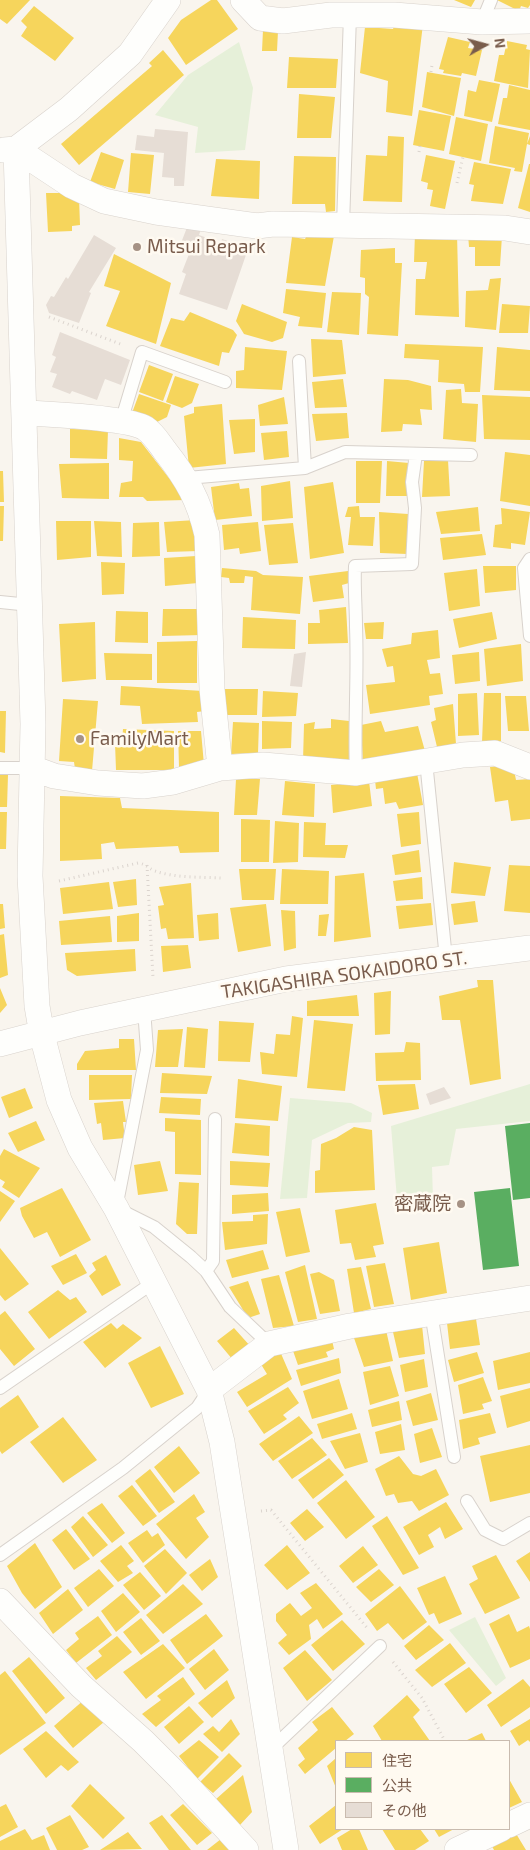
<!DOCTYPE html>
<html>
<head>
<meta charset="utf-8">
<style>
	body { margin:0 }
	#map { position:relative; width:530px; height:1850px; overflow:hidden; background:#f9f5ee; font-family:"Exo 2","Noto Sans JP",sans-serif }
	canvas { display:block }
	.legend { position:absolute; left:335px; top:1740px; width:175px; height:90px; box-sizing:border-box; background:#fffaf1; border:1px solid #c9bbaf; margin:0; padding:6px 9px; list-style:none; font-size:15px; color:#795c4c }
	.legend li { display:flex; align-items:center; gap:10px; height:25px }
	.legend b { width:25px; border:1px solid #c9bbaf }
	.north { position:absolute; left:460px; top:20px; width:50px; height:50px; -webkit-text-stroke:4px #fffaf1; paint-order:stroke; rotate:83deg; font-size:14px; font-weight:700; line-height:20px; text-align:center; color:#795c4c }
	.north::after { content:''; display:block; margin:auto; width:18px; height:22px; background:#795c4c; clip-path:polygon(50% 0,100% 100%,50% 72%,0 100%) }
</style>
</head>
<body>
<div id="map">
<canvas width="530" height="1850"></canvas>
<ul class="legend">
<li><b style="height:14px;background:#f6d55c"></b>住宅</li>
<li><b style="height:14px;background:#5aae61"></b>公共</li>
<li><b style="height:14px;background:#e6ddd5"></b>その他</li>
</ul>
<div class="north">N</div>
</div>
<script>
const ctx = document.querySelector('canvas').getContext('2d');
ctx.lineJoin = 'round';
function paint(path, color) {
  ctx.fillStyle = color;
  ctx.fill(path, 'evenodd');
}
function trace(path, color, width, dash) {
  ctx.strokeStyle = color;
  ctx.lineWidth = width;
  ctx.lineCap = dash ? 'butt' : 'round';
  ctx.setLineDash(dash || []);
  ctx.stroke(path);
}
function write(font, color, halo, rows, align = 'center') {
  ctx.font = font + ' "Exo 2","Noto Sans JP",sans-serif';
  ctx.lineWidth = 5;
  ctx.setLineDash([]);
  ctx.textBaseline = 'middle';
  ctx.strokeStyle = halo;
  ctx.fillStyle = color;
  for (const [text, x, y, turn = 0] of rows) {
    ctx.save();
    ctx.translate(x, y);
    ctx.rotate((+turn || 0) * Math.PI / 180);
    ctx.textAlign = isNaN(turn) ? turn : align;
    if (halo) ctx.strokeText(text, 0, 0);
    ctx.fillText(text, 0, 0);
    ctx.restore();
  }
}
paint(new Path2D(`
	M239,42L253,88L245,150L195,153L198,127L155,115L188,75Z
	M530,1084V1121L456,1129L449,1165L432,1167L433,1199H397L391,1126Z
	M290,1098L351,1103L372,1113L371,1122L348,1123L312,1140L307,1198L280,1199Z
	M475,1617L506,1678L496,1686L449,1630Z`), '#e6f0d9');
paint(new Path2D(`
	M0,0H30L7,24L0,19Z
	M211,0H217L238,29L186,65L168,38L181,20Z
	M454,0H475L471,7Z
	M497,0H530V5L528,8L521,6L519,11Z
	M34,6L74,38L55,61L21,36L27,27L21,21Z
	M396,21L423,24L412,116L386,112L388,81L360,73L365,27L393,29Z
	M263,30L278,31L277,51H262Z
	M448,37L470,42L468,48L482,50L476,76L462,73L461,76L443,73L444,70L439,69Z
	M507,41L527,45L526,49L530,50L528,88L494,81L499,55H504Z
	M163,50L184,75L79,165L61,144L152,66L149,63Z
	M289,57L338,59L336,88H287Z
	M427,72L461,78L454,116L422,107Z
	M479,80L500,84L492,122L464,116L468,90L476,92Z
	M509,85L530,90V130L498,124L503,98H507Z
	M299,94L335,97L331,138H297Z
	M419,110L451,116L444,151L413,145Z
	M456,117L488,124L481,161L449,154Z
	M495,126L529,133L527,144L530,136V145L527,144L522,172L514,171L515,168L489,163Z
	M388,136L404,137L402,202L363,201L366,155L387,156Z
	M101,152L124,160L115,189L90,182Z
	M131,153L154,155L150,194L128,192Z
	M426,155L455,161L445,209L430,206L433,190L427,189L428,183L421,181Z
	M294,156L336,157L335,211L326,212L325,204H292Z
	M216,159L260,161L259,199L211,196Z
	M474,162L511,169L503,204L471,201L474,185L469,184Z
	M529,164H530V212L518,208Z
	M46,193H66L67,197H79L80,225L72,226V231L48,232Z
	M309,231L334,236L325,286L286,283L292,237L305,239Z
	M415,233H457L459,317L415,315L416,279H425L427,262H414Z
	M468,234L502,236L500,266H475V247H469Z
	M395,248V263H402L398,336L367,334L369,297L365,294V278L360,277L361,250Z
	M114,254L171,283L156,344L106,326L120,291L104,286Z
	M501,278L496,330L465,327L466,291L488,290L490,279Z
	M286,289L326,293L322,328L298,326L300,317L283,313Z
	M332,292L361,293L359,335L327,332Z
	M242,304L287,322L283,338L272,342L244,334L236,321Z
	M502,304L530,306L528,333H499Z
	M190,312L233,330L237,335L229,353L222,352L219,366L160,346L171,318L184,321Z
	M311,339L342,340L346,374L313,377Z
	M405,344L483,347L480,392H465L464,384L438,382L439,360L404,358Z
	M245,347L287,351L282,390L236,388V371L244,370Z
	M497,347L530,350V391L494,390Z
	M149,365L173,374L163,401L139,392Z
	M175,376L199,384L192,403L182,408L166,402Z
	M343,379L347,407L315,408L312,382Z
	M384,379L408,380L431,386L432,410L420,409L422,425L403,424L402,431L381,432Z
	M461,389L462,403L478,404L476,442L443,439L446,390Z
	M139,394L171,405L167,417L157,422L132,413Z
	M482,395L530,397V440L484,439Z
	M284,397L288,424L260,426L258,405Z
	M222,404L226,464L189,468L184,416L194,413V407Z
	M347,413L349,438L316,441L312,414Z
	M255,419V452L234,454L229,420Z
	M70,429L108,430L107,459L70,458Z
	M287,431L289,457L264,460L261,433Z
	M119,438L141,442L186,500L147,501L143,497H119L121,483L132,481L133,461L119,460Z
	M505,452L530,455V506L500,501Z
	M448,460L450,496L422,497L424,461Z
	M356,461H382L380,503H356Z
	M387,461L409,463L408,496H386Z
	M109,463V499L62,498L59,464Z
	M0,471H3L4,502H0Z
	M290,481L293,518L262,521L261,486Z
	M333,482L344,553L310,559L304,487Z
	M239,483L240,489L249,488L252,516L215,520L211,487Z
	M0,506H4L3,541H0Z
	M359,506L360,517H375L373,546L348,545L351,517H345L348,507Z
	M478,507L480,531L441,534L436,512Z
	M501,508L530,512L525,545L511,543V549L493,547L495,525L502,524Z
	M379,512L408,514L407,554L380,553Z
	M196,520L199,551L167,552L164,522Z
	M56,521H91V557L57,560Z
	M94,521L121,522L122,557L97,556Z
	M159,522L160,556L132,557L133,523Z
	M258,522L261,551L240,554L239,548L224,550L222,525Z
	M293,523L298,563L269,565L264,525Z
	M482,534L486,555L443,560L440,538Z
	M196,556L198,583L165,586L164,558Z
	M101,562L125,563L124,594L102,595Z
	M483,566H516V590L485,593Z
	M222,568L256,571L263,575L303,577L300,614L251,610L253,577L245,576L244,583H230L229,578L221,577Z
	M477,569L480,606L449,611L444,573Z
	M348,571L349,583L342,585L344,598L313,602L309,576Z
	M346,607L348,643L308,644V623H320L319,610Z
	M163,609H202V635L162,636Z
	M116,611L148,612V643L115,642Z
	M492,612L497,639L459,648L453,619Z
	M243,617L296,620L295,649L242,648Z
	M95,622L96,679L62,682L59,624Z
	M384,622L383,639H366L364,623Z
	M438,630L440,658L427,660L430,674L440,673L443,694L429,696L430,705L370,714L366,685L395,682L393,666L387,667L382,649L411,644L412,633Z
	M197,641V683H157V642Z
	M521,644L523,681L487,686L484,649Z
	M479,652L480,681L455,684L452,655Z
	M104,653L152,654V680H106Z
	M121,686L203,691L205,711L197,712L198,722L142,724L140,706L120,705Z
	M224,689H258L257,715H224Z
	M263,691L298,693L296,716L262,717Z
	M477,693L479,735L458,736V694Z
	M484,693H501V741L482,742Z
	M505,696H526L529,731H508Z
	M63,699L98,701L92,771L75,769L74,762L59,761Z
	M453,704L456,744L437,747L431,722L436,720L434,708Z
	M0,711H6L5,753L0,752Z
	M331,719L349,721V761H303L304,724L315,722L314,729L331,728Z
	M262,721L292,722L291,748L262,749Z
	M381,721L385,732L418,726L425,751L363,764L361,725Z
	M233,722L259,723L258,753L231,754Z
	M123,729L174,731V770H116L115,743L122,742Z
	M178,731H201L204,765L179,767Z
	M513,765L516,780L530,779V819L511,821L508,800L495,802L490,767Z
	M417,773L423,805L399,809L396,802L385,804L383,788L376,789L375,780Z
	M0,775H8L7,807H0Z
	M236,779H260L257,815H234Z
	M285,781L315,784L314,817L282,815Z
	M369,781L372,806L333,813L331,785Z
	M60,796L120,798L122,808L219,812V852L180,853L178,846L116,849L114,842L101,844L102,859L60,861Z
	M0,812H7L6,849H0Z
	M419,812L421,844L401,847L397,814Z
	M241,819L270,820L269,862H241Z
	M275,821L299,823L298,862L273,863Z
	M304,822L326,823L325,845H348L345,858L303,857Z
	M419,850L421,872L395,875L392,855Z
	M454,862L491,867L485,896L451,893Z
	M509,865L530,866V913L504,911Z
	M239,869H276L274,900H242Z
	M282,869L329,871L328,904H280Z
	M364,873L371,937L334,942L335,876Z
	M422,877L423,899L396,901L393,881Z
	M136,879L137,905L118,907L113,882Z
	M109,882L113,909L63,914L60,888Z
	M191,883L194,938L168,939L166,928L161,929L158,906L164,905L159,887Z
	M475,901L478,922L454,925L451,904Z
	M431,903L433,925L399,929L396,906Z
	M0,904H3L5,928L0,929Z
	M266,904L271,946L238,952L230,908Z
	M281,910L295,911L296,948L284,951Z
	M139,913V941L117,942V916Z
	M218,913L219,939L199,941L197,915Z
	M329,914L326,936H318L319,915Z
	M110,916L112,942L61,945L59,921Z
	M4,934L8,975L0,978V935Z
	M188,945L191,968L163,972L161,946Z
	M135,949L136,971L77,976L67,970L65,953Z
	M477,980H493L501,1079L470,1085L460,1020H442L439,996L478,987Z
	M0,988L7,1005L0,1013Z
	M391,991L390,1034L375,1035L374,993Z
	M357,995L359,1016H307V1001Z
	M292,1016L303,1018L297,1077L262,1074L260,1052L274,1054L276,1034L290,1035Z
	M314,1020L353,1024L345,1091L307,1088Z
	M219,1021L254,1023L250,1062L218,1061Z
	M187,1027L208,1029L205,1068L184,1067Z
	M183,1029L178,1067H155L158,1030Z
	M119,1039H134L136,1070H77V1064L85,1051L119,1048Z
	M406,1042L420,1043L421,1080L376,1081L375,1053L404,1052Z
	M162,1073L212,1076L207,1094L160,1093Z
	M89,1075H132L131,1099L89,1100Z
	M238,1079L282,1086L278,1121L235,1118Z
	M415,1084L419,1109L383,1115L378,1085Z
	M25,1088L33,1108L9,1118L1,1097Z
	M161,1097L201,1099L200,1115L159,1113Z
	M123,1101L126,1122H123L125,1138L103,1140L101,1123L97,1124L94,1103Z
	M165,1118L201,1120V1175L175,1174V1132L165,1131Z
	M36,1121L45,1140L18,1152L8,1133Z
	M235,1123L270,1126L269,1156L232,1153Z
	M354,1127L372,1130L375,1190L315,1193V1171L320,1170L321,1144L336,1138Z
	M4,1149L40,1168L19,1198L2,1187L5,1182L0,1179V1156Z
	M160,1161L168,1191L138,1195L134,1165Z
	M230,1161L270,1163L268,1187L230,1185Z
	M179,1182L199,1183L197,1234H187L176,1224Z
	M62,1188L91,1240L60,1257L47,1232L34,1238L22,1216L20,1208Z
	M0,1191L15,1201L0,1222Z
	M268,1193L269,1211L232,1214V1195Z
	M376,1203L384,1244L373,1246L376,1257L355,1260L351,1243L340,1244L335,1210Z
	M300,1208L310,1252L286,1257L276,1212Z
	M268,1214L267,1244L225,1250L222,1222L253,1221V1215Z
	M439,1242L447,1293L411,1300L403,1248Z
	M0,1248L29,1284L5,1301L0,1295Z
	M263,1250L269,1269L232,1278L226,1260Z
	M76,1254L87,1273L63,1285L51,1266Z
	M106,1255L121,1285L102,1296L89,1276L96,1270L92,1263Z
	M385,1263L394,1304L374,1307L366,1266Z
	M305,1265L317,1319L298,1322L285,1272Z
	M361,1267L371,1309L354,1313L347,1269Z
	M319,1272L334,1280L340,1311L320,1314L310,1274Z
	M279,1275L294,1326L273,1328L261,1279Z
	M248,1281L260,1314L248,1318L229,1287Z
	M58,1290L70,1300L76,1297L87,1312L49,1339L28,1312Z
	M5,1311L35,1349L14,1366L0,1349V1315Z
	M476,1319L480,1345L450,1349L447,1323Z
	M111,1323L117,1329L123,1324L142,1338L105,1368L83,1342Z
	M422,1325L425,1354L399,1358L393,1332Z
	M234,1328L251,1347L233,1360L217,1341Z
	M386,1330L393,1361L364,1367L354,1338Z
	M331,1336L334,1349L326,1352L328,1357L298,1365L292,1348Z
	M160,1346L184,1394L151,1408L128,1363Z
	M279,1349L292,1379L247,1407L237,1392L267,1374L259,1361Z
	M477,1352L484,1373L454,1382L448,1360Z
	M530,1352V1383L498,1390L493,1361Z
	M339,1358L341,1373L301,1386L296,1370Z
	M424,1359L428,1387L405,1392L400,1365Z
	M390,1366L399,1396L370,1405L363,1372Z
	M483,1377L492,1401L482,1404L484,1409L463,1414L458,1385Z
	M339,1379L348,1409L312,1419L303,1391Z
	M288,1387L299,1403L283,1415L287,1419L264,1434L248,1411Z
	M530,1388V1421L507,1428L500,1396Z
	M431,1393L438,1420L413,1426L406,1401Z
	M18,1395L39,1427L2,1454L0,1451V1408Z
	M399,1401L402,1420L372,1427L368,1410Z
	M352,1413L357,1429L322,1439L317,1424Z
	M490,1413L496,1433L478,1438L480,1444L463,1449L459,1420Z
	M299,1416L313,1433L273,1461L259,1444Z
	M63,1417L97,1460L63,1483L30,1442Z
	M401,1424L405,1450L380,1454L375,1432Z
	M432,1428L442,1457L420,1463L414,1434Z
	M360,1433L368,1462L345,1469L330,1441Z
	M312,1438L327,1455L292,1479L278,1461Z
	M530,1445V1493L490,1502L480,1456Z
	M179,1446L200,1473L174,1493L154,1467Z
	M399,1456L413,1474L421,1476L436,1469L449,1495L419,1511L412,1501L398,1503L394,1494L386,1496L375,1469Z
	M329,1458L344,1475L313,1499L298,1480Z
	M150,1469L175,1502L159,1513L135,1481Z
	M346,1480L375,1517L346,1539L317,1503Z
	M132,1485L157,1516L143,1526L118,1496Z
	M194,1494L205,1512L196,1518L209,1537L186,1559L156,1524Z
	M446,1502L463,1529L445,1539L440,1527L428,1535L434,1547L419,1555L403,1527Z
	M102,1503L125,1533L112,1543L87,1513Z
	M307,1509L324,1527L305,1541L290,1523Z
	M83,1516L108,1545L93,1557L71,1527Z
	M387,1516L419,1568L403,1575L372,1526Z
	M66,1529L90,1559L74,1570L52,1540Z
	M147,1530L152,1537L158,1533L165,1545L143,1563L128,1543Z
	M35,1543L62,1587L35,1609L22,1593L7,1566Z
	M121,1545L134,1561L127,1566L133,1573L118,1582L100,1561Z
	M287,1545L310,1573L287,1590L264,1565Z
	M363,1546L378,1565L353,1583L339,1566Z
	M165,1549L187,1573L166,1594L144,1566Z
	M530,1552V1582L516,1561Z
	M496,1555L520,1598L485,1614L469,1584L478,1579L472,1566Z
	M210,1559L218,1577L202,1591L189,1575Z
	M99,1569L114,1586L88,1607L74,1588Z
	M379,1569L394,1585L371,1602L356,1587Z
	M140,1572L161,1596L144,1610L123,1585Z
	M445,1576L462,1614L439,1624L434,1613L429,1615L417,1588Z
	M316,1583L343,1614L323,1629L317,1619L309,1625L311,1639L289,1655L278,1643L287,1635L276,1621V1614L290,1603L301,1616L312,1608L300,1593Z
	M183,1584L203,1604L163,1634L146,1615Z
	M400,1586L427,1622L403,1640L388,1623L377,1631L365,1614Z
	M68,1589L83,1610L53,1634L39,1613Z
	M123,1593L140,1612L116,1632L101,1611Z
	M206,1614L223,1636L187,1664L170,1640Z
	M509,1614L517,1632L529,1626L530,1629V1659L510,1668L489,1624Z
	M98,1616L112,1635L76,1663L66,1650L79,1639L75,1633Z
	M141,1618L160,1641L141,1655L123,1632Z
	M342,1620L365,1644L333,1671L311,1645Z
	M429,1625L444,1640L416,1660L404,1646Z
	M117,1636L132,1652L96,1680L86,1668L102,1656L98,1651Z
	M450,1643L466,1663L432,1687L415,1670Z
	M163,1644L185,1668L146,1699L123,1672Z
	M214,1649L229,1670L205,1690L189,1669Z
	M305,1650L332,1680L307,1701L283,1668Z
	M29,1657L65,1698L46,1714L12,1671Z
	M469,1667L492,1693L466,1713L444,1684Z
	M5,1671L46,1723L0,1755V1675Z
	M183,1677L195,1694L156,1727L142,1714L161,1700L157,1696Z
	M523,1679L530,1687V1707L501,1727L487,1705Z
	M227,1680L235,1698L212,1718L198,1703Z
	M407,1695L420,1710L413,1717L430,1741H382L373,1726Z
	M85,1699L104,1722L73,1748L54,1726Z
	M189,1706L204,1722L179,1744L164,1727Z
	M332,1707L354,1734L345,1741H336V1748L305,1774L298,1765L305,1759L298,1748L318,1730L312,1722Z
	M231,1719L240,1734L222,1752L203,1734L213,1726L219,1732Z
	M530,1719V1742L528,1740L519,1746L510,1731Z
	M46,1731L79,1762L68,1771L61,1765L46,1778L23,1749Z
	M482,1733L486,1741H465Z
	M199,1740L219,1757L197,1779L179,1756Z
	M229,1753L242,1766L213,1793L200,1782Z
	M336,1758V1788L327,1766Z
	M243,1775L252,1812L240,1825L215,1800Z
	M509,1779L522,1802L509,1808Z
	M90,1784L125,1818L103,1839L71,1806Z
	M6,1804L18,1827L0,1837V1807Z
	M183,1804L212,1833L197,1845L170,1815Z
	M336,1805V1829H343L320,1844L309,1826Z
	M70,1815L89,1847L82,1850H57L46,1828Z
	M162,1815L191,1850H169L149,1823Z
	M25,1829L32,1840L44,1835L50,1850H0V1841Z
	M352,1829H359L368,1850H342L337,1838Z
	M382,1829H420L429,1841L415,1850H395Z
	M434,1829H454L439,1837Z
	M128,1832L142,1849L100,1850Z
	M515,1832L526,1850H494L491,1844Z
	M221,1839L232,1850H207Z`), '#f6d55c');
paint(new Path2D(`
	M530,1123V1198L513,1200L505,1126Z
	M510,1188L519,1266L483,1270L474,1192Z`), '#5aae61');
paint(new Path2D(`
	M155,129L188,132L184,186H174V178L162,177L164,153L135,150L137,135L154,137Z
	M188,225L201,229L199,235L221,243L222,239L239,245L238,249L247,252L227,310L179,294L186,274L182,272L189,254L193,253L179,248Z
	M94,235L116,248L89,292L91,293L79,323L49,313L46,305L51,296L54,297L66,277L68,279Z
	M60,332L130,360L121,385L105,379L97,400L72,391L70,394L52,387L57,374L50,372L56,357L52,355Z
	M306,652L302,687L290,686L294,654Z
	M444,1087L451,1098L430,1105L426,1094Z`), '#e6ddd5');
const lane = new Path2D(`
	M482,22L491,0
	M343,225L350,15
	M299,361L305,468
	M121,422L142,352L225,382
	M187,478L305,468L345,452L471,455
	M530,559L524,568L530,636
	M0,602L30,605
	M426,761L446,959
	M0,768H32
	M356,773C354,724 358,676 356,627C356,607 354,587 355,566L412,564L415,508L412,482L416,454
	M144,1009L147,1050L116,1208L154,1227L191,1257L206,1271L230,1307L269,1344
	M206,1271L213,1261L215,1119
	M431,1312L454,1457
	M0,1388L154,1282
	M467,1501L485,1530L503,1539L530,1523
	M0,1555L123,1468L197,1408L209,1390
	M270,1750L380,1646`);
const street = new Path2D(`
	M168,0L130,54L69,109L16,149L33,724L30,876L37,1006L42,1035L59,1100L80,1148L116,1208L209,1390L222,1442L286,1850
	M243,0L260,18L283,21L331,15H394L482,22L530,21
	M4,150L16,149L72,186L104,201L156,212L257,226L273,224L505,228L530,232
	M24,413C48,414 128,418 145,428C154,434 159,443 165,451C187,479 199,500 207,535L212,689L220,768
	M32,768L54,776L98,783L143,786L173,782L220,768L263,765L356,773L463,755L495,753L530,767
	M0,1044L80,1023L286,979L530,948
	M209,1390L269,1344L350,1326L530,1298
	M0,1601L81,1686L143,1741L180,1778L246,1850
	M509,1825L530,1815
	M457,1850L501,1829`);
trace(lane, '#d8d2cc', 14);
trace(street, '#d8d2cc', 26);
trace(new Path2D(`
	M431,72L432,65
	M419,152L420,146
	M457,183L463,157
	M49,317L123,345
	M147,865L153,978
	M59,881L138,863C146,864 148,868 155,871C175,878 201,877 221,878
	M261,1511L271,1510L368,1629
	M393,1662L422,1698L445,1741`), '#dbd4ce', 3, [1, 4]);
trace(lane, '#fefefc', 12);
trace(street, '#fefefc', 25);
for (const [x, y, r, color] of [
	[137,247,5,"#a69285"],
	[80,739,5,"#a69285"],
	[461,1204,5,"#a69285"]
]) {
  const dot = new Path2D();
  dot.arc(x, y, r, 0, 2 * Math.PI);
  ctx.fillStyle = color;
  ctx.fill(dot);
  trace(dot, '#fffaf1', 2);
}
write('19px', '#795c4c', '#fffaf1', [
	["Mitsui Repark",147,247],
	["FamilyMart",90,739],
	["密蔵院",451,1204,"right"]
], 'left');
write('19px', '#795c4c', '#fffaf1', [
	["TAKIGASHIRA SOKAIDORO ST.",344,975,-8]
]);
</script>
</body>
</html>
